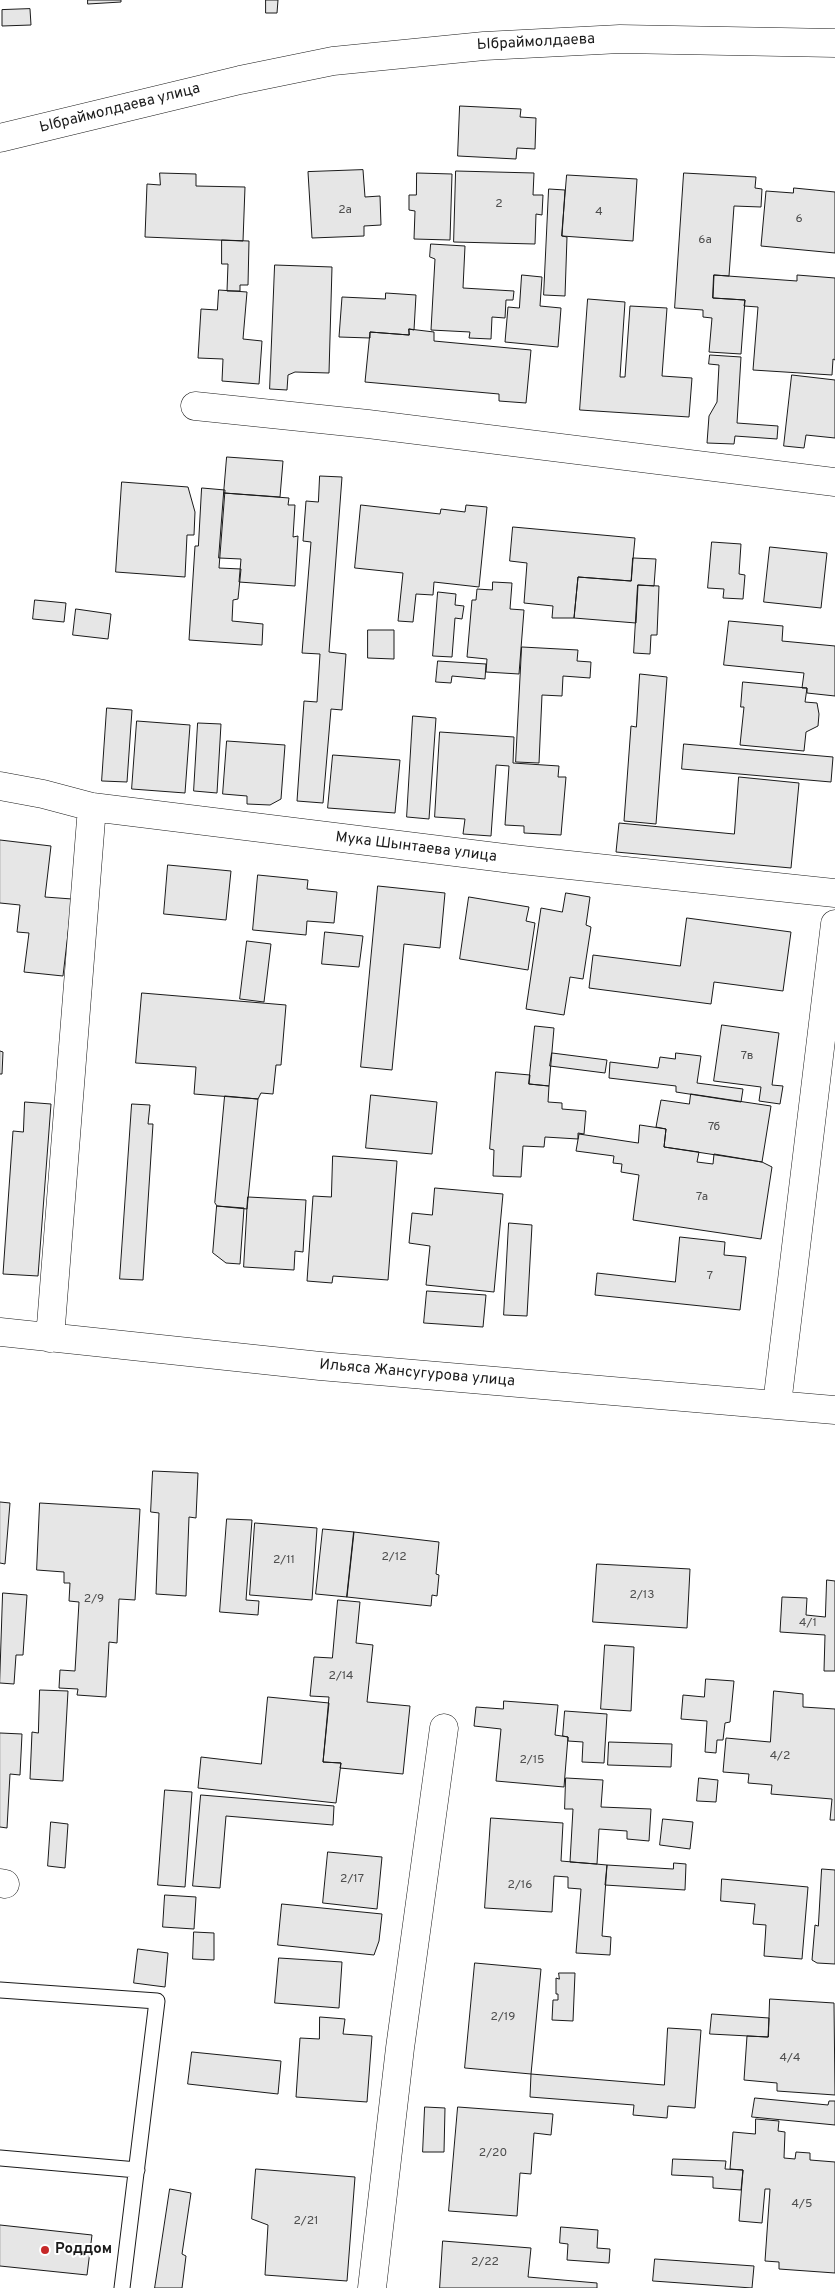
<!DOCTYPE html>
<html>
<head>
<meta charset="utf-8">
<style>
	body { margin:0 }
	canvas { display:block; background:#fff }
</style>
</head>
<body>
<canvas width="835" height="2288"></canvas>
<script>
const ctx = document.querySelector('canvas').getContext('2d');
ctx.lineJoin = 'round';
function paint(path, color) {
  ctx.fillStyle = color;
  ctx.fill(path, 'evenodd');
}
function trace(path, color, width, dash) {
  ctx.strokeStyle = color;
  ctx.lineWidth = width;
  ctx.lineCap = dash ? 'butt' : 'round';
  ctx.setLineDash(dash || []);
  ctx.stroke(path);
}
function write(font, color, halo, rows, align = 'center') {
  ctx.font = font + ' Overpass,sans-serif';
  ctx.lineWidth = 4;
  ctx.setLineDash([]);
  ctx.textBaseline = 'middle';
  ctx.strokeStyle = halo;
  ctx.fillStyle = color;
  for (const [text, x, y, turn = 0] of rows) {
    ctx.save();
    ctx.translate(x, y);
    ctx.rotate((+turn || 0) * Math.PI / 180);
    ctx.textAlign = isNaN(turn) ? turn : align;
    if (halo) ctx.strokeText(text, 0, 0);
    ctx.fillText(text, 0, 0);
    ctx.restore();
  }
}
const building = new Path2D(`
	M88,0H121V2L88,4Z
	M266,0H278L277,13H266Z
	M30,9L31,25L2,26V10Z
	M460,106L521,109L520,117L536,118L535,149L517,148L516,159L458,156Z
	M363,170L365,197L380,196L381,225L364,226V236L312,238L308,172Z
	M456,171L534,173L533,195H543L542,215L536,214L535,244L454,242Z
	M160,173L196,174V186L245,187L243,241L145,237L147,184L160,185Z
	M417,173L452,174L450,240L414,239L415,211L409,210V195H416Z
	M684,173L756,177L755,188L762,189L761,207L734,206L729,276L714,275L713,298L745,300L741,354L709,352L712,318L703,317V310L675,308Z
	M567,175L637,179L633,241L562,236Z
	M794,188L835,192V253L761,246L766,191L793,193Z
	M549,189L565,190L562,236L567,237L565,296L544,295Z
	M222,240L249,241L248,285H240V291H227L228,264H222Z
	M431,244L465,246L463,288L514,291L513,300H506L505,318L492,317L491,339L469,338L470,332L431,330L435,259L430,257Z
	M275,265L332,267L329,373L295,372L288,375L287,390L270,389Z
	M522,275L542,277L540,306L561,308L558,347L505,342L508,307L519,308Z
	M714,275L797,281V275L835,278V360L833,359L832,375L753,370L758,307L744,306L745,300L713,298Z
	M219,290L247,292L243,339L262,341L259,384L222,381L223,359L198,358L201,309L217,310Z
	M386,293L416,295L414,330L409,329V335L370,332V338L339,337L342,297L385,299Z
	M588,299L625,302L620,377H625L630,306L667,308L662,376L692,378L689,417L580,410Z
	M409,329L434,332V341L531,350L526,403L499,401V394L365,382L370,332L409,335Z
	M710,355L741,357L737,423L778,426L777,439L735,436L734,444L707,443L709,416L717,402L719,365L709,364Z
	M792,375L835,380V438L806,435L804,448L784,446Z
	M227,457L283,461L280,497L224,493Z
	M320,476L342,477L329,652L346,654L342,710L331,709L323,803L297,801L304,701L317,702L320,654L302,653L311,542L303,541L306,501L318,502Z
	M122,482L188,487L195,512L194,535H187L185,577L116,572Z
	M202,488L225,490L219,568L241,569L238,599L233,600L232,621L263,624L262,645L189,640L195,546H198Z
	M224,493L289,498L288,505H295L293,537L298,536L295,586L239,582L241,559L219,558Z
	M361,505L440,514L441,509L465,512L466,505L487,507L479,587L434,582L433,595L416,594L413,622L398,621L403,573L355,568Z
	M513,527L635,538L631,581L578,577L574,618H552L553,606L524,603L527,563L510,561Z
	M712,542L741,544L739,574L745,575L743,599L723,598L724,589L708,588Z
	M770,547L827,553L821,608L764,602Z
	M633,558L656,559L654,586L638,585L636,623L574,618L578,577L631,581Z
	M493,582L512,583L510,609L524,610L519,674L486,672L487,659L467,657L472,600H476L477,589L492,590Z
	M638,585L659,586L657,635H651L650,654L634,653Z
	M438,592L456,594L455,605L464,606L462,619L455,618L452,657L433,656Z
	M35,600L66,603L64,622L33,619Z
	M76,609L111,614L108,639L73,635Z
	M729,621L783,626L782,641L835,646V696L807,693V688H802L804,673L724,665Z
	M368,630H394V659L368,658Z
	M522,647L578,650L577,661L591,662L590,678L563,676L562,696L542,695L539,763L516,762Z
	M438,661L486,664L485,679L452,676L451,683L436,682Z
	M640,674L667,677L656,824L624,821L631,726L636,727Z
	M743,682L807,688L805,702L817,703L819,714L818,726L806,732L804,751L740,745L744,707H741Z
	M107,708L132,710L127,782L102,781Z
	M413,716L436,718L429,819L407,817Z
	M137,721L190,725L185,793L132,789Z
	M198,723L221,724L217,793L194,791Z
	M440,732L514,737L513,763L559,766L558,777H566L561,835L524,833V826L505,825L509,766L496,765L491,836L463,834L465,819L435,817Z
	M227,741L285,745L281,799L270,805L247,804V796L223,794Z
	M684,744L833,757L831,782L682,769Z
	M333,755L400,760L395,813L328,808Z
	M739,777L799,783L791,868L616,852L619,823L734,834Z
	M0,840L51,846L45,897L72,899L63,976L24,972L29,933L17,932L20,905L0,903Z
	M168,865L231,871L226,920L164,914Z
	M258,875L308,880L307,889L337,892L334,923L307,921L306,935L253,930Z
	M378,886L445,893L440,948L404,944L392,1070L361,1067Z
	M566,893L590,897L586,925L591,927L583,979L570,977L564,1015L526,1009L541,908L562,912Z
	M469,897L529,907L526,921L535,923L528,970L460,959Z
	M687,918L791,932L783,991L714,982L711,1004L589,988L593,955L680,966Z
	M325,932L363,936L359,967L322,964Z
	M247,941L271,944L264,1002L240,999Z
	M142,993L286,1005L281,1065H276L273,1094L261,1093L258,1099L194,1094L196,1067L136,1063Z
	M722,1025L779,1033L772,1085L783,1086L780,1104L759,1101L761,1087L714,1081Z
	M535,1026L554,1028L549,1086L529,1084Z
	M0,1051L3,1052L2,1074H0Z
	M552,1053L607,1060L605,1073L550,1066Z
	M676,1053L701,1056L697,1083L743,1089L741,1102L676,1092V1086L609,1078L610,1062L658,1068L660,1057L675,1059Z
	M496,1072L530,1075L529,1084L549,1086L548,1102L562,1103V1109L586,1111L584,1134L578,1133V1139L545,1137L544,1147L523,1146L521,1177L493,1176L494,1150L490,1149Z
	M691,1094L771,1106L762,1162L664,1147L666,1129L656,1127L661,1100L689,1104Z
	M371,1095L437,1102L432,1154L366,1148Z
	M225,1096L258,1099L247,1209L217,1206L215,1203Z
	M25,1102L51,1104L38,1276L3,1274L13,1131L23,1132Z
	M132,1104L150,1105L148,1124H153L143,1280L120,1279Z
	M640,1125L666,1129L664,1147L699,1152L697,1162L713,1164L714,1154L762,1162L772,1167L761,1239L633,1220L639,1175L621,1172L622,1164L613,1163L614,1156L576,1151L579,1134L638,1143Z
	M333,1156L397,1161L388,1280L333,1276L332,1283L307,1281L313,1196L331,1197Z
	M435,1188L503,1194L494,1292L426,1285L430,1246L409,1243L412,1213L432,1215Z
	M248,1197L306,1200L303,1252L295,1251L294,1270L244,1267Z
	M217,1206L244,1208L240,1264L226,1263L213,1253Z
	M509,1223L532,1225L527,1316L504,1315Z
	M680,1237L725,1242L724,1255L746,1257L740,1310L595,1295L597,1273L675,1282Z
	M427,1291L486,1295L483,1327L424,1323Z
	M153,1471L198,1473L196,1518L189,1517L186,1596L156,1594L159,1513L151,1512Z
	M0,1502L10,1503L5,1564L0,1563Z
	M40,1503L140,1509L135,1600L119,1599L117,1643L109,1642L106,1697L77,1695L78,1689L59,1688L60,1670L75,1671L79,1602L69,1601L70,1583H64V1572L37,1570Z
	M227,1519L252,1520L246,1600L259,1601L258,1615L220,1612Z
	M255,1523L317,1528L312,1600L250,1595Z
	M323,1529L354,1532L347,1597L316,1594Z
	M354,1532L439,1542L436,1574L439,1575L437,1596L432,1595L431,1606L347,1597Z
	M597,1564L690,1569L687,1628L593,1622Z
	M827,1580L835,1581V1671H824L825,1635L780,1632L782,1597L807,1598L806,1615L825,1617Z
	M3,1593L27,1595L23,1655H16L14,1684L0,1683Z
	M338,1600L360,1602L356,1643L373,1645L367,1702L410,1706L403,1774L340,1768L341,1763L323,1762L329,1697L310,1696L314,1657L332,1658Z
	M605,1645L634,1647L631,1711L601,1709Z
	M706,1679L734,1681L730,1722L725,1723L723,1740H717L716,1753L705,1752L707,1721L681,1719L683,1695L704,1697Z
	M40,1690L68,1691L63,1781L30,1779L32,1732L38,1733Z
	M774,1691L803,1694V1707L835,1709V1820H830L832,1799L771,1794L772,1785L748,1783L749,1774L723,1772L726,1738L770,1742Z
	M268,1697L329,1703L323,1762L341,1763L336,1803L198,1788L201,1757L261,1764Z
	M504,1701L558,1705L555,1735L568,1737L564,1787L496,1781L501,1729L474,1726L476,1707L503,1709Z
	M565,1711L607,1714L604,1763L582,1762L583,1742L568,1741V1737L563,1736Z
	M0,1733L22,1734L20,1775L10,1774L7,1828L0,1827Z
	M609,1742L672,1744L671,1767L608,1765Z
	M566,1778L603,1780L601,1807L651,1809L649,1841L627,1839V1831L599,1829L597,1864L570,1862L573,1809H565Z
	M699,1778L718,1780L716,1802L697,1801Z
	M165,1790L192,1792L185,1887L158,1885Z
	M201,1795L334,1806L333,1825L226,1816L220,1888L193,1886Z
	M491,1818L563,1823L561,1861L607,1865L602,1936L611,1937L610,1955L576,1953L581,1889L568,1888V1877L554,1876L552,1912L485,1908Z
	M663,1819L693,1822L690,1849L660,1845Z
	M51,1822L68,1824L65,1868L48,1866Z
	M328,1852L382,1857L377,1909L323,1903Z
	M674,1863L686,1864L685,1890L605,1885L607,1865L673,1869Z
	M822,1869L835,1870V1964L817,1963L812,1960L815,1925L818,1926Z
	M722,1879L808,1887L802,1959L764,1956L766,1925L753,1924L755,1904L721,1901Z
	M165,1895L196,1897L194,1929L163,1927Z
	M282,1904L382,1914L379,1941L374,1955L278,1945Z
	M194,1932L214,1933V1960L193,1959Z
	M138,1949L168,1953L165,1987L134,1983Z
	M279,1958L342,1962L339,2008L275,2003Z
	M475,1963L541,1969L531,2074L465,2068Z
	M559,1973H575L573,2021L552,2020L553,2000H558V1994H556V1978L559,1979Z
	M770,1999L834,2003L835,2095L777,2091V2083L744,2080L747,2036L768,2037Z
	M712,2014L769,2018L768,2037L710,2034Z
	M320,2017L345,2019L343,2034L372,2036L367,2102L296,2097L300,2038L319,2039Z
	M668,2028L701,2030L695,2108L668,2106L667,2118L633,2115L634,2105L530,2097L531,2074L664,2085Z
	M192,2052L281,2061L278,2094L188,2084Z
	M755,2098L828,2105L829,2101H835V2125L752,2117Z
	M425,2107L445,2108L444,2152H423Z
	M458,2107L553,2114L551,2135L534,2133L531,2174L520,2173L517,2216L449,2211Z
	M756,2119L779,2121L778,2131L785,2132L784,2158L795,2159L796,2152L810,2153V2160L835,2162V2273L779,2269V2262L765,2261L770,2189H765L762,2223L739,2221L743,2170L730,2169L733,2132L755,2134Z
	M673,2159L726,2161L725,2169L743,2170L741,2190L713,2188V2177L672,2175Z
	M256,2169L355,2177L347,2281L265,2275L268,2225L252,2219Z
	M170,2189L191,2193L182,2254L186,2256L182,2288H155Z
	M0,2225L92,2235L87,2275L0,2266Z
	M561,2227L598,2230L597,2248L610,2249L609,2263L567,2260L568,2244L560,2243Z
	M443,2241L531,2248L528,2277L597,2283V2288H440Z
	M655,2259L754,2266L752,2288L653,2281Z`);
paint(building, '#e6e6e6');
trace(building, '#1a1a1a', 1);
const lane = new Path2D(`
	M0,1990L157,2001L122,2288
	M0,2158L137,2170`);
const street = new Path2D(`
	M0,138L240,80L333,61L484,46L620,39L835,43
	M195,406L368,424L835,482
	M0,786L43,794L92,807L512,859L835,893
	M0,1332L320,1366L835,1410
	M50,1338L92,807
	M777,1404L835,924
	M0,1883L5,1884
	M372,2288L400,2048L444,1728`);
trace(lane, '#1a1a1a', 17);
trace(street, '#1a1a1a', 29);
trace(lane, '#fff', 15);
trace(street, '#fff', 28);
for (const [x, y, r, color] of [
	[45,2250,5,"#c62828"]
]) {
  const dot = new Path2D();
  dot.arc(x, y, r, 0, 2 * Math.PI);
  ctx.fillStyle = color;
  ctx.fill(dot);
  trace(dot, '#fff', 2);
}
write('12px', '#4d4d4d', null, [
	["2",499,205],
	["2а",345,211],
	["4",599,213],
	["6",799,220],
	["6а",705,241],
	["7в",747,1057],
	["7б",714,1128],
	["7а",702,1198],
	["7",710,1277],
	["2/12",394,1558],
	["2/11",284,1561],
	["2/13",642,1596],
	["2/9",94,1600],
	["4/1",808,1624],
	["2/14",341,1677],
	["4/2",780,1757],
	["2/15",532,1761],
	["2/17",352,1880],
	["2/16",520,1886],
	["2/19",503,2018],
	["4/4",790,2059],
	["2/20",493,2154],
	["4/5",802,2205],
	["2/21",306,2222],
	["2/22",485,2263]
]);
write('15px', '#1a1a1a', '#fff', [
	["Ыбраймолдаева",536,43,-3],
	["Ыбраймолдаева улица",120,109,-14],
	["Мука Шынтаева улица",416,848,7],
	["Ильяса Жансугурова улица",417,1374,5]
]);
write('bold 15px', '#1a1a1a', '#fff', [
	["Роддом",55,2250]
], 'left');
</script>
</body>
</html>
